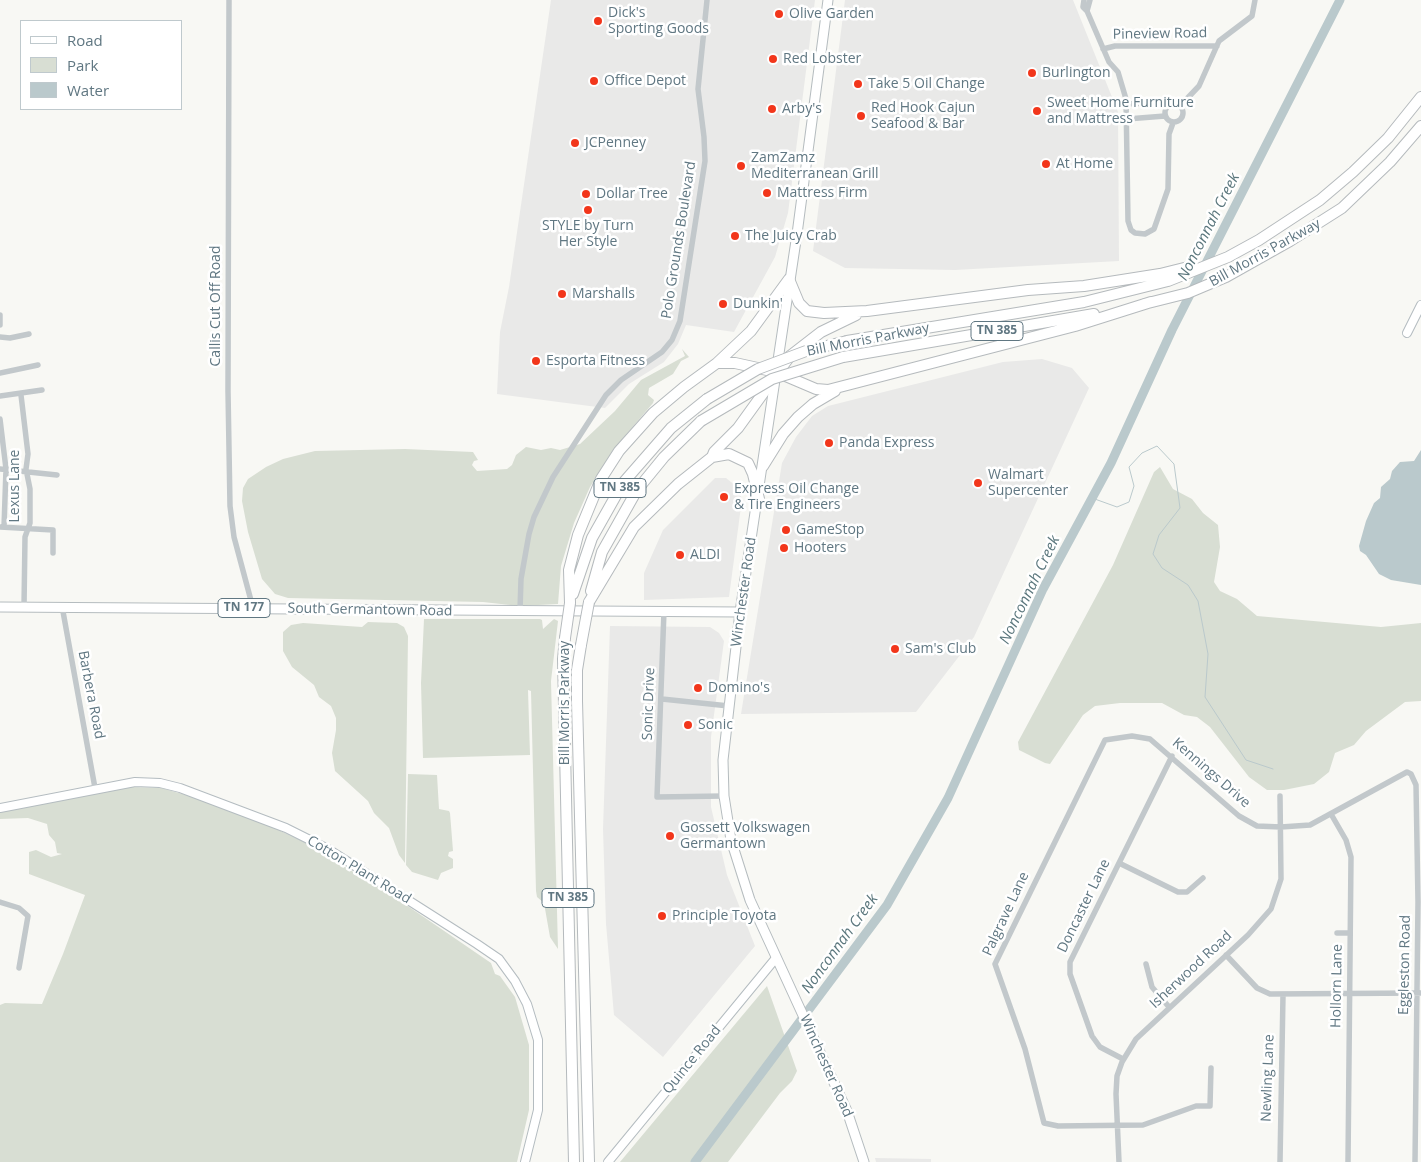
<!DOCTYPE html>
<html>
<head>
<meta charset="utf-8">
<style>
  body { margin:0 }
  #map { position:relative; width:1421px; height:1162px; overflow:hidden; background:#f8f8f4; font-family:"Open Sans",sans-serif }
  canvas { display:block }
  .legend { position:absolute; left:20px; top:20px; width:162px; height:90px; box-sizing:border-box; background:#fff; border:1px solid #bfc9cd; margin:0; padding:6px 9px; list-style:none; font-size:15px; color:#607782 }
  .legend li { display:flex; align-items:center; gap:10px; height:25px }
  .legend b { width:25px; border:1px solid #bfc9cd }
</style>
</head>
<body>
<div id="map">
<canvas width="1421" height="1162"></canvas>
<ul class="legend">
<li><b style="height:6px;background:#fff"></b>Road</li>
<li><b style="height:14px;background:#d8ded3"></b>Park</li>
<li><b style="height:14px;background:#bac9cc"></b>Water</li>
</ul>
</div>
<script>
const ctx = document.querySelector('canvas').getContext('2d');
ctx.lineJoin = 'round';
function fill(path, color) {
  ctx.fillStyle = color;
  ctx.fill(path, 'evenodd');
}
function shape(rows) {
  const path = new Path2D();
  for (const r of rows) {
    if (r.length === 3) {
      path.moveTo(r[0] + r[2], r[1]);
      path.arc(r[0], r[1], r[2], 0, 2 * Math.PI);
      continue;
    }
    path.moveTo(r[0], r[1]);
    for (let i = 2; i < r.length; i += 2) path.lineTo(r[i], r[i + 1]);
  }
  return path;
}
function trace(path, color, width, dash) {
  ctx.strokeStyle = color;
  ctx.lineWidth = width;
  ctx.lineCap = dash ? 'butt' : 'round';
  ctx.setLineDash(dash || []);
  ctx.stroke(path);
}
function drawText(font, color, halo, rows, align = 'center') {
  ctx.font = font + ' "Open Sans",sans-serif';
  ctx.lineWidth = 5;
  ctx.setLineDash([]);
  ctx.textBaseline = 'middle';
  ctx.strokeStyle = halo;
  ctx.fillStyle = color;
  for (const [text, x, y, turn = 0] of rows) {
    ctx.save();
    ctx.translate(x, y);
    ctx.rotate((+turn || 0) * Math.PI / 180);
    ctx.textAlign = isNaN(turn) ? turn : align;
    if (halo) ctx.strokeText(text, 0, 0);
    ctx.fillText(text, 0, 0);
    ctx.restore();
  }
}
fill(shape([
  [551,0,815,0,788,213,775,257,734,332,686,325,678,344,664,362,629,384,605,408,497,394,500,332,509,287],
  [845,0,1073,0,1118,112,1119,261,955,270,845,268,813,251],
  [1042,359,1072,368,1089,388,974,637,916,712,741,714,782,463,796,437,812,416,828,406,1003,362],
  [715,478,726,478,736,486,742,499,729,597,644,600,644,573,663,530],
  [610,626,710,627,719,633,724,641,711,737,711,807,727,875,755,946,663,1057,614,1015,606,924,603,829],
  [875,1158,931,1159,931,1162,876,1162]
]), '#e9e9e8');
fill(shape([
  [682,349,689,357,681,361,673,374,649,388,648,395,654,400,653,403,613,450,590,487,574,523,561,566,558,604,519,606,483,602,288,598,275,594,262,579,248,532,242,501,243,488,248,479,266,467,283,459,315,451,405,449,473,452,478,460,474,461,472,465,477,471,507,469,512,465,516,455,526,447,541,450,551,448,560,450,580,444,615,411,641,380,685,356],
  [1160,467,1173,489,1192,499,1203,513,1218,525,1220,547,1214,582,1220,591,1237,599,1257,616,1381,627,1421,623,1421,701,1405,702,1366,731,1354,745,1335,753,1329,772,1314,784,1284,790,1267,790,1249,777,1210,727,1197,717,1184,715,1162,703,1120,703,1095,706,1083,715,1050,764,1045,763,1019,750,1018,742,1113,565,1154,472],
  [424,619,540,619,542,620,543,629,554,619,558,621,551,681,558,949,550,937,544,903,537,897,536,891,531,691,528,690,530,755,423,758,421,683],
  [368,622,397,623,404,627,408,636,405,863,399,855,389,828,374,813,368,801,335,771,332,753,336,730,336,718,331,706,319,697,314,685,292,667,283,651,283,632,291,625,303,623,362,627],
  [408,774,437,775,439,809,449,811,450,813,453,851,449,852,448,856,453,859,453,868,441,873,438,880,412,872,406,865],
  [131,787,161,788,200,799,270,826,304,842,396,898,491,963,495,974,500,976,515,997,529,1045,529,1110,517,1162,0,1162,0,1005,5,1003,42,1004,63,954,85,895,29,874,29,852,36,850,51,857,62,854,57,853,55,842,49,835,47,824,28,818,0,819,0,811],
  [767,986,797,1071,792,1081,780,1093,728,1162,620,1162]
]), '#d8ded3');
fill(shape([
  [1421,450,1421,585,1391,580,1379,574,1366,555,1360,551,1359,546,1366,521,1374,503,1380,498,1381,487,1390,479,1392,471,1400,462,1414,461]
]), '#bac9cc');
trace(shape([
  [1092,498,1117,507,1129,502,1134,486,1129,467,1142,453,1157,446,1174,464,1180,508,1159,535,1153,554,1162,568,1188,585,1198,601,1208,654,1205,697,1246,760,1273,769]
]), '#bac9cc', 1);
trace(shape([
  [695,1162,887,905,948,798,1043,589,1111,463,1172,330,1340,0]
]), '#bac9cc', 9);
const secondary = shape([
  [1407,333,1421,305],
  [0,808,135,782,160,783,180,788,286,828,328,849,477,944,499,959,515,981,527,1004,538,1040,538,1110,525,1162],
  [608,1162,776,958]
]);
const primary = shape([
  [828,0,797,234,740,612,723,760,724,796,731,840,750,900,847,1111,864,1162],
  [0,607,740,612]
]);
const highway = shape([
  [789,279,799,303,807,311,824,313,867,311,1028,290,1084,286,1160,274,1188,267],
  [1144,304,1188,293,1226,277,1290,241,1342,208,1390,162,1421,126],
  [847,341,1084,302,1168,281,1228,257,1259,240,1320,200,1353,172,1388,138,1421,97],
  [843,357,1094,314],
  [717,363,751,331,789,279],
  [712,457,729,454,748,463,753,474,759,499],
  [763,466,783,434,798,417,813,404,835,391],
  [591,591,602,552,637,490,664,457,701,421],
  [573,594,592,538,623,483,671,428,707,399],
  [589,602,634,527,678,484,712,457,714,452,738,428,790,356,821,332,856,315],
  [570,603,569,570,578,535,601,479,619,451,653,413,684,387,717,363,735,363,776,372,816,389,828,390,1075,326,1151,302],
  [565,638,563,659,574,1162],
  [581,645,577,670,577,701,589,1162]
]);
trace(secondary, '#b4bcc0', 10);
trace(primary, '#b5bcbf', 11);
trace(highway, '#b5babd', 12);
trace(shape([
  [229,0,228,391,230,506,234,537,253,608],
  [1084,0,1083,7,1087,11,1090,0],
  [1087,11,1109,62,1118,72,1126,99,1128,221,1131,230,1135,233,1145,234,1154,229,1168,189,1169,134,1173,123],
  [1103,49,1115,46,1217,46],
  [1174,113,9],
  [1126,104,1155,103,1167,107],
  [1180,106,1199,86,1219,41,1252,16,1255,0],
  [1127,119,1165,116],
  [0,315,0,325],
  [0,337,10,338,29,334],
  [0,373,38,365],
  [21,395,28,454,26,469,30,489,30,523,25,537,24,607],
  [0,396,42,390],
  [0,419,6,469,4,527],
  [0,469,57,475],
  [0,527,53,530,53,553],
  [62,606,95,788],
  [520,610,521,579,529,534,534,517,553,477,606,395,621,380,662,352,672,340,680,321,705,161,704,137,698,89,707,0],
  [664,611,657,797,724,796],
  [662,699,729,706],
  [1331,814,1346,840,1351,857,1348,1162],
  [1119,863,1178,892,1187,892,1203,878],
  [0,902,19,908,28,916,19,968],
  [1337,933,1350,933],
  [1226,955,1257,988,1270,994,1421,993],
  [1146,964,1152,987,1169,1007],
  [1123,1059,1100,1047,1092,1036,1070,974,1070,962,1172,756],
  [1211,1068,1210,1106,1196,1106,1143,1125,1058,1126,1044,1123,1025,1049,995,964,1105,740,1132,736,1150,739,1239,816,1257,826,1281,827,1310,825,1407,772,1411,774,1416,785,1418,902,1415,1162],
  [1119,1162,1116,1094,1117,1076,1122,1062,1136,1039,1248,935,1271,909,1281,879,1280,796],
  [1280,1162,1283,995]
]), '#c2c8cb', 5.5);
trace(secondary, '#fff', 8);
trace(primary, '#fff', 9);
trace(highway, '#fff', 10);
const highwayBridge = shape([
  [707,399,758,369,806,351,847,341],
  [701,421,772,379,843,357],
  [565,638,570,603],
  [581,645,589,602]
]);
trace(highwayBridge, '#b5babd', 12, []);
trace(highwayBridge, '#fff', 10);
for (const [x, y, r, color] of [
  [779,14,5,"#f2361b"],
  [598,21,5,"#f2361b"],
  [773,59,5,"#f2361b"],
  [1032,73,5,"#f2361b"],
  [594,81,5,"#f2361b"],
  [858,84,5,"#f2361b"],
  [772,109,5,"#f2361b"],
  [1037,111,5,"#f2361b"],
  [861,116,5,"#f2361b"],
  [575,143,5,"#f2361b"],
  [1046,164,5,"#f2361b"],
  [741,166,5,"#f2361b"],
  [767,193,5,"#f2361b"],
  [586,194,5,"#f2361b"],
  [588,210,5,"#f2361b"],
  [735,236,5,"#f2361b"],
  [562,294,5,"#f2361b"],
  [723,304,5,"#f2361b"],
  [536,361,5,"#f2361b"],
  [829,443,5,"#f2361b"],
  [978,483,5,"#f2361b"],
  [724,497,5,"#f2361b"],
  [786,530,5,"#f2361b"],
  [784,548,5,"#f2361b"],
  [680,555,5,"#f2361b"],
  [895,649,5,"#f2361b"],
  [698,688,5,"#f2361b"],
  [688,725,5,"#f2361b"],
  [670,836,5,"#f2361b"],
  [662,916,5,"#f2361b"]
]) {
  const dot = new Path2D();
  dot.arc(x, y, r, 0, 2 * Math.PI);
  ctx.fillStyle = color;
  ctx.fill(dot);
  trace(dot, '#fff', 2);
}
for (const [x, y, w] of [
  [997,331,52],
  [620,488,52],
  [244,608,52],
  [568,898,52]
]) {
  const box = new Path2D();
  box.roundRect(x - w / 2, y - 9.5, w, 19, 4);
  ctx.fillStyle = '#fff';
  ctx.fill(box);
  trace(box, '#607782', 1);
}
drawText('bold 12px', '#607782', null, [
  ["TN 385",997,331],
  ["TN 385",620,488],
  ["TN 177",244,608],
  ["TN 385",568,898]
]);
drawText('14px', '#607782', '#fff', [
  ["Dick's",608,13],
  ["Sporting Goods",608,29],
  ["Olive Garden",789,14],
  ["Red Lobster",783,59],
  ["Burlington",1042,73],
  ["Office Depot",604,81],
  ["Take 5 Oil Change",868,84],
  ["Sweet Home Furniture",1047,103],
  ["and Mattress",1047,119],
  ["Red Hook Cajun",871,108],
  ["Seafood & Bar",871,124],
  ["Arby's",782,109],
  ["JCPenney",585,143],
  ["ZamZamz",751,158],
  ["Mediterranean Grill",751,174],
  ["At Home",1056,164],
  ["Mattress Firm",777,193],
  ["Dollar Tree",596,194],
  ["STYLE by Turn",588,226,"center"],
  ["Her Style",588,242,"center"],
  ["The Juicy Crab",745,236],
  ["Marshalls",572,294],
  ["Dunkin'",733,304],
  ["Esporta Fitness",546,361],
  ["Panda Express",839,443],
  ["Walmart",988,475],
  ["Supercenter",988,491],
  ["Express Oil Change",734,489],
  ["& Tire Engineers",734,505],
  ["GameStop",796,530],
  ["Hooters",794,548],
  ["ALDI",690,555],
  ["Sam's Club",905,649],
  ["Domino's",708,688],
  ["Sonic",698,725],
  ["Gossett Volkswagen",680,828],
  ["Germantown",680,844],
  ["Principle Toyota",672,916]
], 'left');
drawText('14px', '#607782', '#fff', [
  ["Pineview Road",1160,34,-1],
  ["Polo Grounds Boulevard",679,240,-81],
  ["Bill Morris Parkway",1265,253,-29],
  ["Callis Cut Off Road",216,306,-90],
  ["Bill Morris Parkway",868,340,-11],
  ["Lexus Lane",15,486,-90],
  ["Winchester Road",744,592,-82],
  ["South Germantown Road",370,610,1],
  ["Barbera Road",91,695,79],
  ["Bill Morris Parkway",565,703,-90],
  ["Sonic Drive",649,704,-88],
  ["Kennings Drive",1211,773,41],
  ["Cotton Plant Road",359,870,31],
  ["Doncaster Lane",1084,906,-64],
  ["Palgrave Lane",1006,914,-65],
  ["Eggleston Road",1405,965,-89],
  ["Isherwood Road",1191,970,-43],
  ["Hollorn Lane",1337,986,-89],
  ["Quince Road",692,1060,-51],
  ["Winchester Road",826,1066,66],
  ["Newling Lane",1268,1078,-88]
]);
drawText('italic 15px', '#5b777d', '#fff', [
  ["Nonconnah Creek",1209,227,-63],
  ["Nonconnah Creek",1030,590,-64],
  ["Nonconnah Creek",840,944,-54]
]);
</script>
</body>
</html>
